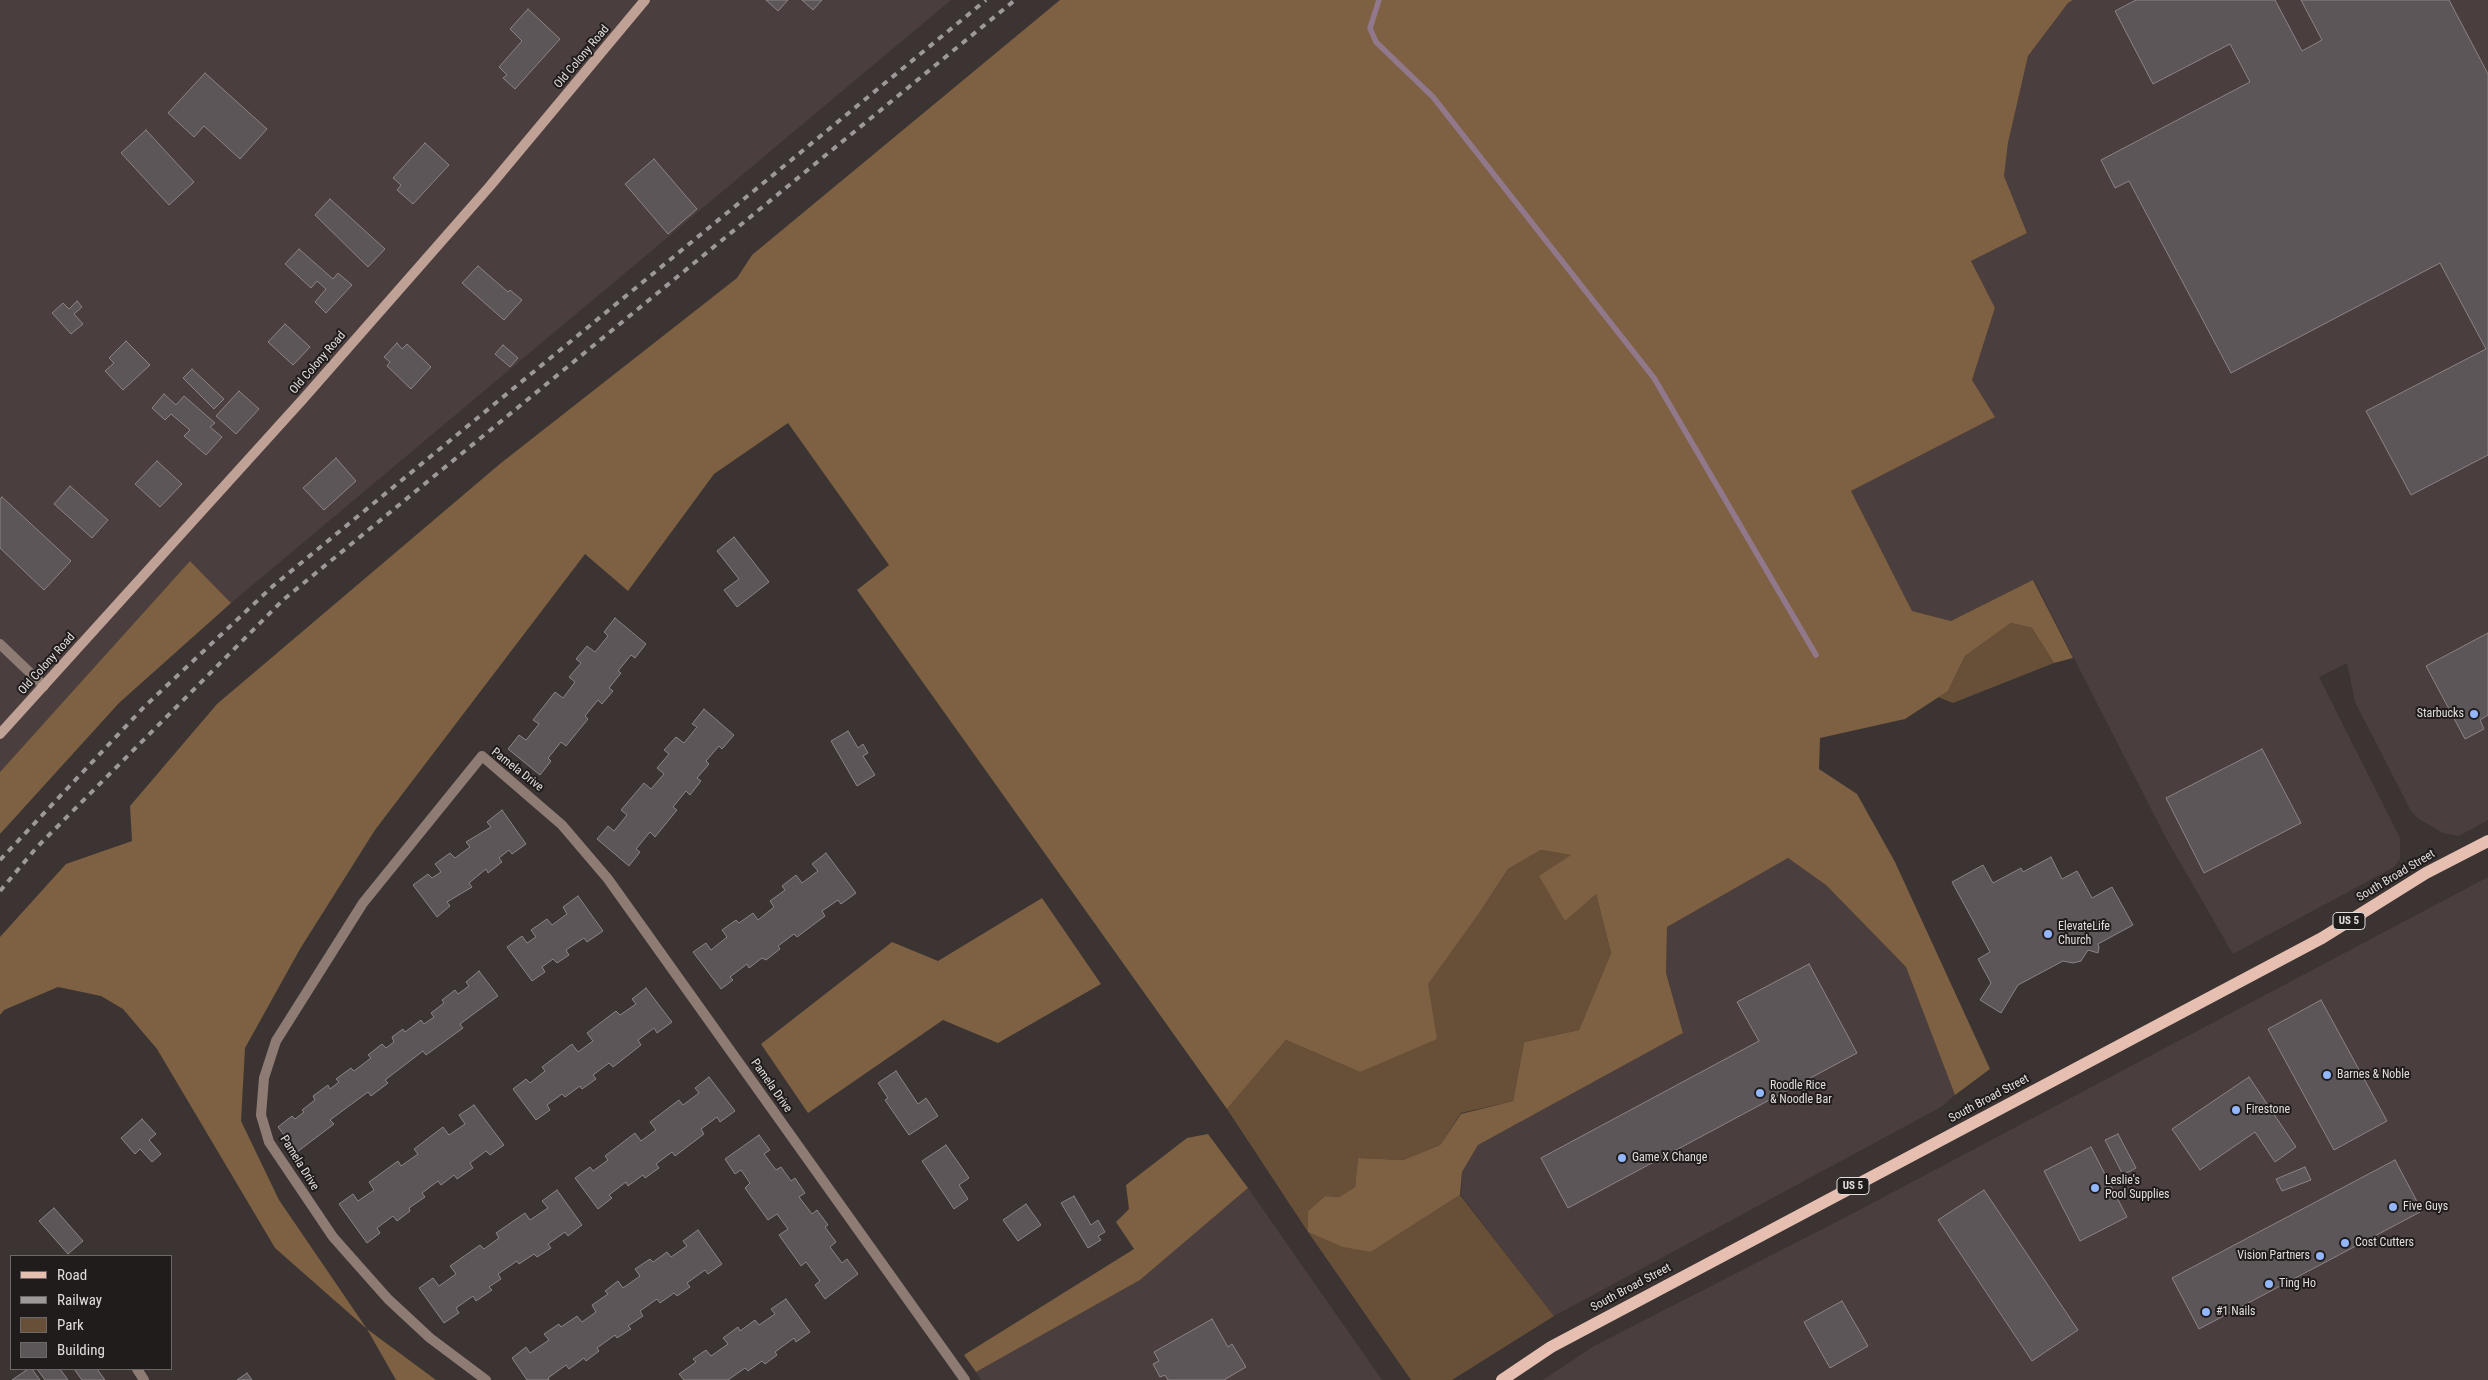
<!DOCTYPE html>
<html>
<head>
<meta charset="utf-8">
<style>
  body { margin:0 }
  #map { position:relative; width:2488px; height:1380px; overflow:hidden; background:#3b3433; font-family:"Roboto Condensed",sans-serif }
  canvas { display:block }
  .legend { position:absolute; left:10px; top:1255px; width:162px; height:115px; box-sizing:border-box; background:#201c1c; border:1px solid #6e6969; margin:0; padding:6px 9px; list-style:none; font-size:15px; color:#e2dddd }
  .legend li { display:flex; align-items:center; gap:10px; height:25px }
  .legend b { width:25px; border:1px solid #6e6969 }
</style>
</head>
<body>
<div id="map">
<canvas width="2488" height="1380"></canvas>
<ul class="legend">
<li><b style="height:6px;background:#e6bfb0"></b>Road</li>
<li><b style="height:6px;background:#9e9998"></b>Railway</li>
<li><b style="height:14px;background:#684f37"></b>Park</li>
<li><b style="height:14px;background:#5d5658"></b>Building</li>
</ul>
</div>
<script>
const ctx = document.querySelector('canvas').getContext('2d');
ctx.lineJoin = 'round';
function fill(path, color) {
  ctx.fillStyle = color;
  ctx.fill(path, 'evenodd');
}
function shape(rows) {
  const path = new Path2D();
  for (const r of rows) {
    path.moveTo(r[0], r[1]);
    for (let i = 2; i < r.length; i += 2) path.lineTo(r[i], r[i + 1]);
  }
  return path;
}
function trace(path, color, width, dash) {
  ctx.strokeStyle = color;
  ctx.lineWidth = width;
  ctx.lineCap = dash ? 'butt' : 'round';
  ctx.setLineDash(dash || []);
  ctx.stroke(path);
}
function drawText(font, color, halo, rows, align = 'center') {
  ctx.font = font + ' "Roboto Condensed",sans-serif';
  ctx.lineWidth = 4;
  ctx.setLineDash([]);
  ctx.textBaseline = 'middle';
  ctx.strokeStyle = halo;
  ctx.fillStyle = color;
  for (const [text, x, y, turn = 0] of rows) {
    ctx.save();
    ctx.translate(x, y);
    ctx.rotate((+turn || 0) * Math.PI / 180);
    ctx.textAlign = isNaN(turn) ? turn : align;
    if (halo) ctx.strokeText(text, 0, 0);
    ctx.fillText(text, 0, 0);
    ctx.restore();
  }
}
fill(shape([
  [0,0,951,0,231,603,190,561,0,772],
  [2073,0,2488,0,2488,820,2459,836,2443,833,2419,819,2411,811,2355,702,2347,663,2319,677,2400,838,2400,859,2394,867,2233,954,2167,840,2034,580,1951,621,1912,611,1851,491,1994,417,1972,380,1995,309,1971,261,2027,233,2004,176,2008,143,2028,56,2068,3],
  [1788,858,1826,885,1906,967,1955,1095,1941,1107,1554,1316,1461,1195,1462,1172,1478,1145,1683,1033,1666,973,1667,927],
  [2488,877,2488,1380,1543,1380,1594,1346,1846,1217],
  [1248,1188,1382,1380,981,1380,976,1372,1140,1280]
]), '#4b3e3e');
fill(shape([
  [2011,623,2032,628,2054,663,1953,703,1938,697,1948,691,1965,656],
  [1541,850,1572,855,1539,877,1596,894,1611,953,1579,1030,1524,1042,1513,1101,1461,1113,1440,1145,1403,1160,1358,1158,1355,1187,1339,1197,1325,1196,1308,1211,1308,1232,1371,1252,1460,1195,1554,1316,1452,1380,1411,1380,1308,1232,1227,1109,1286,1040,1360,1072,1480,912,1508,869]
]), '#684f37');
fill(shape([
  [1060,0,2073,0,2068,3,2028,56,2008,143,2004,176,2027,233,1971,261,1995,308,1972,380,1995,417,1851,491,1912,611,1951,621,2033,580,2073,658,2054,663,2032,628,2011,623,1965,656,1948,691,1905,719,1820,738,1819,769,1857,794,1895,862,1990,1069,1955,1095,1906,967,1826,885,1788,858,1667,927,1666,973,1683,1033,1478,1145,1462,1172,1460,1195,1371,1252,1343,1247,1308,1232,1308,1211,1325,1196,1339,1197,1355,1187,1358,1158,1403,1160,1440,1145,1461,1114,1513,1101,1524,1042,1579,1030,1611,953,1596,894,1565,921,1539,876,1571,855,1541,850,1508,869,1480,912,1428,984,1437,1039,1360,1072,1286,1040,1227,1109,857,590,889,565,788,423,714,474,628,591,585,554,375,830,300,949,245,1048,241,1121,279,1200,367,1329,436,1380,396,1380,367,1329,275,1248,157,1049,123,1009,101,996,58,987,4,1010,0,1015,0,937,66,864,132,841,130,806,217,704,501,463,737,278,752,255],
  [190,561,231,603,119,703,0,834,0,772],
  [1042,898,1101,984,998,1043,943,1020,808,1113,761,1044,892,942,938,961],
  [1208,1134,1248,1188,1140,1280,976,1372,964,1355,1134,1249,1116,1222,1129,1209,1126,1185,1187,1138]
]), '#7e6042');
trace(shape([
  [1379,0,1370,28,1376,42,1433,97,1654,378,1816,655]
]), '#91798b', 5.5);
const building = shape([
  [766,0,788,0,778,11,766,0],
  [802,0,822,0,813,10,802,0],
  [2136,0,2275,0,2302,51,2322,40,2301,0,2449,0,2488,74,2488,455,2411,495,2366,411,2486,349,2440,263,2231,373,2129,181,2115,188,2101,160,2250,82,2230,44,2153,84,2115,11,2136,0],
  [528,9,560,39,515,89,503,78,507,75,499,67,522,41,510,29,528,9],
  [205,73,267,129,240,159,204,126,194,137,168,113,205,73],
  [146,130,194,182,169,205,121,153,146,130],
  [425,143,449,165,413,204,397,190,401,185,393,178,425,143],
  [654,159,697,209,668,234,625,184,654,159],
  [330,199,385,249,368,267,315,215,330,199],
  [299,249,333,279,338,273,352,285,326,313,315,302,326,289,317,281,311,288,285,264,299,249],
  [478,266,508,292,510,290,522,300,504,320,462,283,478,266],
  [77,301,82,307,74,314,83,324,71,334,52,313,63,303,69,309,77,301],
  [285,324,310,347,293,365,268,342,285,324],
  [126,341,150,365,123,390,105,371,114,363,109,358,126,341],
  [397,343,402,349,407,344,431,367,411,389,387,366,390,362,384,357,397,343],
  [503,345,518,358,510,367,495,354,503,345],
  [192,369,224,399,214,409,183,378,192,369],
  [239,391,259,409,236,434,216,416,239,391],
  [164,394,176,405,184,396,215,423,210,427,222,437,206,455,184,436,190,430,171,414,165,420,152,408,164,394],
  [336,458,356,481,324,510,303,488,336,458],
  [157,461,182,484,160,507,135,484,157,461],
  [70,486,108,520,92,538,54,504,70,486],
  [2,497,71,561,44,590,0,548,0,499,2,497],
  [734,537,769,582,737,607,724,590,739,579,717,551,734,537],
  [615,618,646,644,635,658,631,655,618,671,621,673,609,688,613,691,602,704,598,700,585,716,588,719,566,746,561,742,548,758,551,761,540,775,508,749,519,735,526,740,539,724,533,720,555,692,563,698,575,682,569,677,581,663,576,659,587,646,595,652,608,636,604,632,615,618],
  [2488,633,2488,715,2480,720,2484,729,2465,739,2426,666,2488,633],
  [704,709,734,735,722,749,719,746,706,761,709,764,697,778,701,781,690,795,686,791,673,807,677,810,655,837,650,832,636,849,640,852,629,866,597,839,608,826,614,831,627,815,621,810,644,783,651,789,664,774,657,768,669,754,664,750,676,737,684,743,697,727,692,724,704,709],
  [848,731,858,748,863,744,868,753,863,756,875,775,857,786,831,741,848,731],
  [2262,749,2301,823,2204,873,2166,798,2262,749],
  [502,810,526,844,512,854,509,850,499,858,502,862,488,873,486,869,469,883,472,887,447,902,450,906,437,917,413,885,428,874,432,878,441,872,435,864,450,853,455,858,470,847,466,842,491,827,487,822,502,810],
  [826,853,856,893,841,904,838,900,822,911,825,916,797,937,794,934,778,946,780,949,766,960,762,958,749,968,747,964,730,977,733,980,721,989,693,952,706,943,711,950,727,937,722,930,736,920,739,923,753,913,758,920,774,907,770,901,785,890,782,886,796,875,802,883,818,871,812,864,826,853],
  [2051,857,2062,879,2077,871,2092,898,2112,887,2133,925,2098,944,2099,947,2098,953,2088,950,2081,961,2073,963,2063,961,2018,985,2001,1013,1980,1000,1991,983,1978,959,1990,952,1952,882,1983,865,1993,883,2021,868,2023,872,2051,857],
  [578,896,603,931,587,942,584,938,566,950,569,955,557,963,553,959,542,967,545,972,532,981,507,947,522,936,527,943,536,937,531,930,547,919,552,925,567,914,563,907,578,896],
  [1809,964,1857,1053,1568,1208,1541,1158,1759,1041,1737,1002,1809,964],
  [479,971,498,996,460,1024,463,1028,426,1055,423,1051,385,1080,388,1083,371,1096,368,1092,330,1120,334,1124,297,1152,278,1127,292,1116,295,1119,304,1112,302,1110,315,1100,313,1096,328,1085,330,1089,339,1082,336,1079,351,1068,354,1071,371,1058,368,1055,382,1044,386,1048,394,1042,392,1037,403,1029,405,1032,421,1020,424,1024,434,1017,431,1013,444,1003,442,1000,455,990,458,994,469,986,466,982,479,971],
  [646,988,672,1022,657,1033,654,1028,638,1040,641,1045,613,1067,609,1063,593,1075,596,1079,582,1089,580,1086,565,1097,562,1094,547,1105,550,1110,536,1120,513,1089,526,1079,530,1083,545,1071,542,1067,572,1044,578,1052,593,1041,587,1033,616,1011,620,1015,636,1004,632,999,646,988],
  [2321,1000,2387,1121,2334,1150,2268,1029,2321,1000],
  [896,1071,918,1104,926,1098,938,1116,909,1135,885,1100,888,1098,878,1083,896,1071],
  [709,1077,735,1111,720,1122,717,1117,701,1129,704,1134,675,1156,672,1152,656,1164,659,1168,645,1178,643,1175,628,1186,626,1182,609,1195,612,1198,598,1209,575,1178,590,1167,593,1171,608,1160,605,1156,635,1133,641,1141,656,1130,650,1122,679,1100,683,1105,699,1093,695,1088,709,1077],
  [2249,1077,2296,1147,2275,1162,2255,1132,2200,1170,2172,1129,2249,1077],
  [474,1105,504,1145,490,1155,486,1151,470,1163,473,1168,457,1179,454,1175,441,1185,438,1181,422,1193,425,1197,409,1208,410,1211,397,1221,393,1216,377,1228,380,1233,367,1243,339,1204,353,1194,358,1201,374,1190,369,1182,398,1161,401,1166,418,1154,414,1149,443,1127,449,1135,465,1124,459,1115,474,1105],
  [142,1119,156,1134,149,1140,161,1154,152,1162,140,1149,135,1154,121,1138,142,1119],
  [2118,1134,2136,1168,2123,1175,2105,1140,2118,1134],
  [759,1135,770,1150,764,1154,776,1170,781,1167,791,1181,795,1178,805,1193,799,1197,812,1214,817,1210,828,1225,825,1227,836,1242,830,1247,842,1263,847,1259,858,1274,825,1299,815,1285,820,1281,806,1262,801,1266,779,1235,788,1229,777,1214,768,1220,745,1188,750,1183,741,1170,735,1174,725,1159,759,1135],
  [946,1145,969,1178,959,1185,968,1199,954,1209,922,1161,946,1145],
  [2091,1147,2127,1217,2080,1241,2044,1171,2091,1147],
  [2395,1160,2422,1211,2199,1329,2172,1278,2395,1160],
  [2305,1167,2311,1180,2282,1191,2276,1179,2305,1167],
  [557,1190,582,1225,568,1236,565,1232,548,1244,551,1248,537,1257,534,1254,519,1264,517,1261,498,1274,501,1279,489,1287,492,1290,476,1301,473,1296,456,1308,459,1313,444,1323,419,1288,433,1278,439,1286,456,1274,450,1266,480,1245,484,1249,499,1238,496,1233,525,1213,530,1220,548,1208,542,1201,557,1190],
  [1984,1190,2078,1330,2032,1361,1938,1220,1984,1190],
  [1074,1196,1091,1225,1098,1220,1105,1232,1098,1236,1101,1240,1088,1248,1061,1203,1074,1196],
  [1026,1204,1041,1225,1018,1241,1003,1220,1026,1204],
  [54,1208,83,1241,68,1254,39,1221,54,1208],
  [698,1230,722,1264,708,1274,705,1270,687,1283,690,1287,677,1296,674,1293,660,1303,657,1299,640,1311,643,1316,628,1326,631,1329,617,1338,615,1335,597,1348,599,1351,586,1361,584,1358,569,1369,566,1365,548,1378,549,1380,527,1380,512,1358,526,1347,530,1353,549,1340,544,1334,559,1324,561,1327,577,1316,582,1322,596,1312,592,1305,608,1294,605,1291,618,1281,623,1288,640,1276,635,1269,650,1259,653,1262,667,1252,671,1257,687,1246,683,1241,698,1230],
  [786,1299,810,1332,796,1342,794,1338,775,1352,777,1355,765,1364,762,1361,748,1371,745,1368,728,1380,684,1380,679,1374,696,1362,693,1359,706,1350,711,1356,728,1344,723,1338,738,1327,740,1331,755,1320,759,1325,775,1314,771,1309,786,1299],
  [1842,1301,1868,1346,1830,1368,1804,1322,1842,1301],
  [1212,1319,1228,1347,1232,1344,1246,1367,1224,1380,1168,1380,1165,1375,1160,1377,1153,1364,1159,1361,1154,1352,1212,1319],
  [28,1369,32,1369,40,1380,12,1380,28,1369],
  [37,1369,60,1369,68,1380,45,1380,37,1369],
  [74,1369,97,1369,105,1380,82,1380,74,1369],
  [247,1373,252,1380,237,1380,247,1373]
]);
fill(building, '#5d5658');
trace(building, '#8b8386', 1);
trace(shape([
  [0,644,44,686],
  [137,1369,144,1380],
  [486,1380,430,1338,388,1299,333,1237,269,1142,261,1115,264,1078,276,1041,363,903,482,756,562,825,608,879,965,1380]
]), '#8e7b73', 10);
trace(shape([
  [0,734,304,398,490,186,645,0]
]), '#c0a195', 10);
trace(shape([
  [1502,1380,1551,1347,2322,938,2426,873,2488,841]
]), '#e6bfb0', 12);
trace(shape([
  [0,860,144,707,273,586,986,0],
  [0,891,37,847,283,600,1015,0]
]), '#9e9998', 4, [6, 6]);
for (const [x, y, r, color] of [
  [2474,714,5,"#92b7fd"],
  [2048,934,5,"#92b7fd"],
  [2327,1075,5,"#92b7fd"],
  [1760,1093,5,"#92b7fd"],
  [2236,1110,5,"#92b7fd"],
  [1622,1158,5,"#92b7fd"],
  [2095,1188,5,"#92b7fd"],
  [2393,1207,5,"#92b7fd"],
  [2345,1243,5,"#92b7fd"],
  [2320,1256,5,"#92b7fd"],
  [2269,1284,5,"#92b7fd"],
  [2206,1312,5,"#92b7fd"]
]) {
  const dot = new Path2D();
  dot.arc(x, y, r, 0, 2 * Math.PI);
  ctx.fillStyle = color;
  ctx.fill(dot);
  trace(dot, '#201c1c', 2);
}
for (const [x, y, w] of [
  [2349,921,32],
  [1853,1186,32]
]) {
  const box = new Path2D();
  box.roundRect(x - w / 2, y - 8.5, w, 17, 4);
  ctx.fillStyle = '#201c1c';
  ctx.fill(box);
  trace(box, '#e2dddd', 1);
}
drawText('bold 11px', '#e2dddd', null, [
  ["US 5",2349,921],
  ["US 5",1853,1186]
]);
drawText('12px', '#e2dddd', '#201c1c', [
  ["Old Colony Road",582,57,-50],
  ["Old Colony Road",318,363,-49],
  ["Old Colony Road",47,664,-48],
  ["Pamela Drive",517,770,38],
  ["South Broad Street",2396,876,-31],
  ["Pamela Drive",771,1086,55],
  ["South Broad Street",1989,1099,-28],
  ["Pamela Drive",299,1163,58],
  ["South Broad Street",1631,1288,-28]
]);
drawText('12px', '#e2dddd', '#201c1c', [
  ["Starbucks",2464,714,"right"],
  ["ElevateLife",2058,927],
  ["Church",2058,941],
  ["Barnes & Noble",2337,1075],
  ["Roodle Rice",1770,1086],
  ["& Noodle Bar",1770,1100],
  ["Firestone",2246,1110],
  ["Game X Change",1632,1158],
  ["Leslie's",2105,1181],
  ["Pool Supplies",2105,1195],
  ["Five Guys",2403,1207],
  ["Cost Cutters",2355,1243],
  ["Vision Partners",2310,1256,"right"],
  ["Ting Ho",2279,1284],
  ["#1 Nails",2216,1312]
], 'left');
</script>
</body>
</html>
